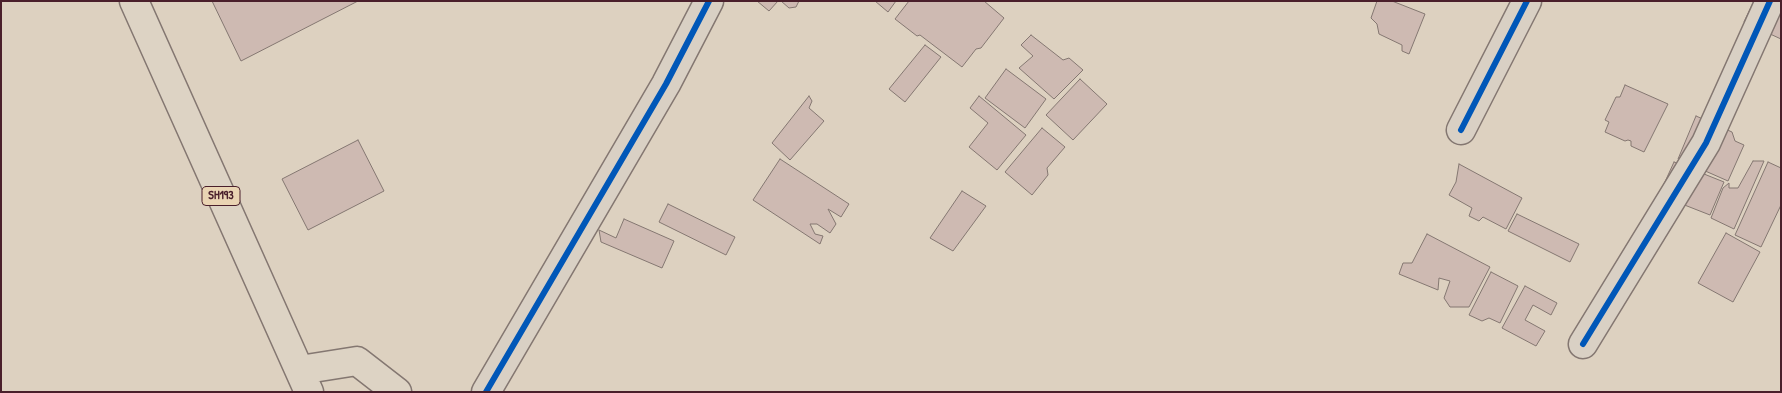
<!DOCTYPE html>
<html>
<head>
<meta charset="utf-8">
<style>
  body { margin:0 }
  #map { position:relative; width:1782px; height:393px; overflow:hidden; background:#ddd1c0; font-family:"Patrick Hand",sans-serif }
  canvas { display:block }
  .frame { position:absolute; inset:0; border:2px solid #4a1f2b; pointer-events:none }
</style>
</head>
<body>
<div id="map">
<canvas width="1782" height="393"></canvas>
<div class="frame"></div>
</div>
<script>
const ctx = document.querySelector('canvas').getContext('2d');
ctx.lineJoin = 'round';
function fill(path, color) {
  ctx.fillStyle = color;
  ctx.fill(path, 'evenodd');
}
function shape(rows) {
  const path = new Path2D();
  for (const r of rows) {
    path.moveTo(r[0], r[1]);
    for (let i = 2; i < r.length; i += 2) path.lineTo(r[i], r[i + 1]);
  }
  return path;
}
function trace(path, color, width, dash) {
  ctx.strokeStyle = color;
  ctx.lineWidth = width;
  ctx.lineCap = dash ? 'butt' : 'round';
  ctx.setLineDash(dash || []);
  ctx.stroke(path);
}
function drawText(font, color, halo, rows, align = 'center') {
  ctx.font = font + ' "Patrick Hand",sans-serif';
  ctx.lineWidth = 4;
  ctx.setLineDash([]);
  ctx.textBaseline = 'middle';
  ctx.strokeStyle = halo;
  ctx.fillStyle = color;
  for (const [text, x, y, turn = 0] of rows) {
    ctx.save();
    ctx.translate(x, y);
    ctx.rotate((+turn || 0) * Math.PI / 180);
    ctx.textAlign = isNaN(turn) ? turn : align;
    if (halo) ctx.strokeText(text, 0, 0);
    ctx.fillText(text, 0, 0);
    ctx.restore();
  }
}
const building = shape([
  [212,1,358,1,241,61,212,1],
  [757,1,778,1,769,11,757,1],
  [781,1,799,1,796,7,789,8,781,1],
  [875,1,896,1,888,12,875,1],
  [909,1,984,1,1004,18,981,48,976,49,962,67,920,35,917,36,895,19,909,1],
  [1377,1,1392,1,1425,14,1409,54,1402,51,1402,45,1379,34,1377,24,1371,18,1377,1],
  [1754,1,1781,1,1781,39,1744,22,1754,1],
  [1031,35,1063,60,1069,58,1083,70,1054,99,1019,68,1033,56,1021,45,1031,35],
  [925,45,941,57,905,102,889,89,925,45],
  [1006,69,1046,99,1025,128,985,98,1006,69],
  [1080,79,1107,104,1073,140,1046,115,1080,79],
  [1625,85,1668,104,1644,152,1631,146,1631,141,1628,140,1625,141,1605,132,1609,122,1605,120,1616,97,1620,97,1625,85],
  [809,96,812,101,809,108,824,121,790,160,772,143,809,96],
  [979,96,1026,135,997,170,969,147,988,123,970,108,979,96],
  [1696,116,1732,132,1735,141,1744,145,1728,181,1678,159,1696,116],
  [1042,128,1065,147,1047,168,1048,175,1032,195,1005,172,1042,128],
  [358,140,384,191,308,230,282,179,358,140],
  [780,159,849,204,841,217,828,209,836,224,830,233,817,224,810,224,815,234,823,236,820,244,753,200,780,159],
  [1753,161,1764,161,1734,229,1711,218,1723,188,1729,183,1729,188,1738,188,1753,161],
  [1674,162,1724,182,1710,215,1659,195,1674,162],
  [1768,162,1781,168,1781,205,1761,247,1735,235,1768,162],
  [1459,164,1522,198,1506,229,1483,217,1479,221,1469,216,1472,208,1449,195,1456,182,1459,164],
  [962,191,986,206,953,251,930,238,962,191],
  [668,204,735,237,726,255,659,222,668,204],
  [1517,214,1579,244,1570,262,1508,231,1517,214],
  [624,219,674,241,662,268,601,242,599,230,616,238,624,219],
  [1726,233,1760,252,1733,302,1698,283,1726,233],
  [1427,234,1490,267,1469,307,1450,307,1444,298,1450,281,1439,278,1438,290,1399,274,1403,263,1412,263,1427,234],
  [1491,272,1518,286,1500,323,1489,318,1482,321,1469,315,1491,272],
  [1525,286,1557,303,1551,315,1533,305,1525,320,1545,331,1536,346,1502,328,1525,286]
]);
fill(building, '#cebab2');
trace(building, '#847771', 1);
const minor = shape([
  [1461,130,1527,1],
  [1583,344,1706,143,1770,1],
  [486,392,666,84,709,1]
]);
const major = shape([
  [134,1,309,392],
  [300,370,357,361,397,392]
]);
trace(minor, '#847771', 31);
trace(major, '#847771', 31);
trace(minor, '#d9d0c4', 28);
trace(major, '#ddd3c4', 28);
trace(shape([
  [1461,130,1527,1],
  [1583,344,1706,143,1770,1],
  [486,392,666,84,709,1]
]), '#0057b8', 6);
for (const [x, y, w] of [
  [221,196,38]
]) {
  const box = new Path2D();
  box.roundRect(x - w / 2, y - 9.5, w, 19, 4);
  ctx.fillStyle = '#ead4b3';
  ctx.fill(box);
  trace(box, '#4a1f2b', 1);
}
drawText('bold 12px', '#4a1f2b', null, [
  ["SH193",221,196]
]);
</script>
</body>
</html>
